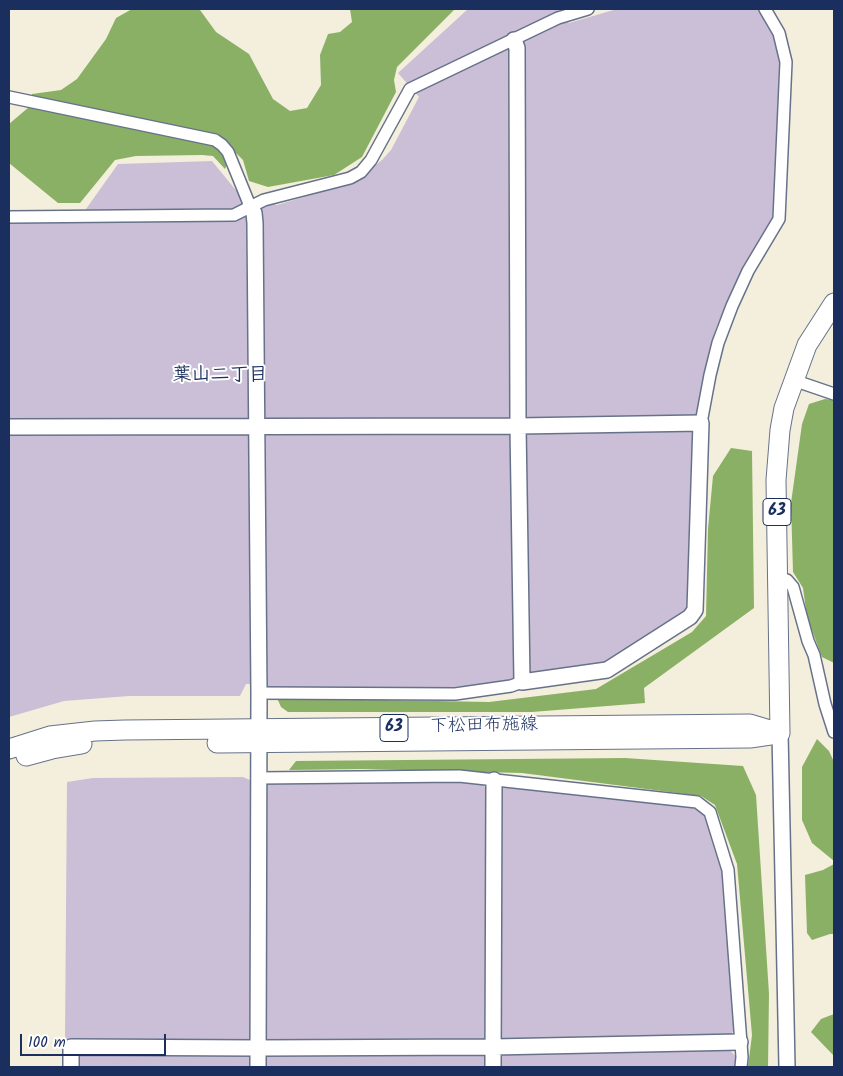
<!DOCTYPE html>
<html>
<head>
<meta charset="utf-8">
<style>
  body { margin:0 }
  #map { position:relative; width:843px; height:1076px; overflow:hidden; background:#f3efdc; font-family:Kalam,sans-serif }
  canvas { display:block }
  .frame { position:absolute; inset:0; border:10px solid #1b2f5e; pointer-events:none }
  .scale { position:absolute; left:20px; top:1034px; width:146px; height:22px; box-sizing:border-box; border:2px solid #1b2f5e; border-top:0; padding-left:6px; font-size:15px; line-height:18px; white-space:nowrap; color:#1b2f5e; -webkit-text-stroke:4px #fff; paint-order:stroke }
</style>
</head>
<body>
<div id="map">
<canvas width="843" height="1076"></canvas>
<div class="frame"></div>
<div class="scale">100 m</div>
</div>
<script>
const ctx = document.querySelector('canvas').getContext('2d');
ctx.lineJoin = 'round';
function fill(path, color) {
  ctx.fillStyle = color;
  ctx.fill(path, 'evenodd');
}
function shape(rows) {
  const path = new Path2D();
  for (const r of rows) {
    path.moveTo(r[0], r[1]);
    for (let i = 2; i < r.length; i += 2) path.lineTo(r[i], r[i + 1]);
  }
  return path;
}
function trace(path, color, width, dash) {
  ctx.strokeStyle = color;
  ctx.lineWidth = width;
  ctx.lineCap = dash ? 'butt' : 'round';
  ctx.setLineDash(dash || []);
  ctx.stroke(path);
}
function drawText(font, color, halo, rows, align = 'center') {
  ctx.font = font + ' Kalam,"Klee One",sans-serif';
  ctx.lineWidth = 4;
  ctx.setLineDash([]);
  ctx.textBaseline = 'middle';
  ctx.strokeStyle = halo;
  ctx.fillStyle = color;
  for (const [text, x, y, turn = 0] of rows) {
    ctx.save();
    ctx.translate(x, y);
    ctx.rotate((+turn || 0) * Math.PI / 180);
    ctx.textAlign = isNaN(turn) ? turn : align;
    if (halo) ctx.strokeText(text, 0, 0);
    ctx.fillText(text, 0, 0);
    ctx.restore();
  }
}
fill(shape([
  [468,9,557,9,569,23,617,9,759,9,775,34,779,61,778,140,774,223,736,282,716,328,700,395,696,439,691,607,601,669,512,683,409,690,271,690,267,685,246,684,240,696,129,696,64,701,9,717,9,221,80,221,86,209,118,164,212,161,239,194,277,205,354,182,382,160,391,150,419,97,398,73],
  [243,777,250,780,271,780,479,781,485,787,501,790,508,784,696,805,709,814,726,873,736,1026,729,1038,729,1049,738,1059,738,1067,75,1067,75,1058,65,1039,67,782,93,778]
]), '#cabfd6');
fill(shape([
  [132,9,197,9,200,10,216,32,249,54,273,99,290,111,307,108,321,85,320,55,328,34,340,32,352,22,350,9,455,9,397,67,394,80,396,92,362,157,334,175,268,187,249,181,243,160,233,150,225,169,213,156,202,155,136,156,115,160,80,203,58,203,9,163,9,124,29,107,32,94,61,90,77,79,106,39,116,18],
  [825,399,834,400,834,663,822,657,807,617,803,588,793,572,791,503,802,424,809,404],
  [731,448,752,451,754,608,644,688,645,703,532,712,288,712,281,707,277,698,489,702,596,689,692,632,706,616,708,529,713,476],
  [817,739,829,751,834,762,834,861,812,843,802,820,802,767],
  [625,758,743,766,756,795,769,994,768,1067,748,1067,752,1035,737,864,715,805,701,796,522,773,364,769,289,770,296,761],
  [834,864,834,934,830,934,812,940,807,933,805,875,823,870],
  [834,1014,834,1056,811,1032,821,1019]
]), '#8ab065');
const minor = shape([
  [9,97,215,140,222,145,228,152,250,206],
  [9,217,234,215,264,200,350,178,361,172,371,160,410,89,558,18,588,9],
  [793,380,834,394],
  [701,423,710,375,718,343,732,306,748,271,779,219,786,62,779,33,765,9],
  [779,578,787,580,793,587,808,641,814,655,825,704,834,732],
  [259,693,455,694,511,686,522,682],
  [258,778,459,776,697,802,710,812,728,870,742,1057,741,1067]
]);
const tertiary = shape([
  [250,206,254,213,255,223,259,693,258,1067],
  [9,427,518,426,701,423,695,610,690,617,607,670,522,682,518,426,517,48,514,40],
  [780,733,787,1067],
  [71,1067,71,1047,257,1048,493,1047,740,1042],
  [493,1067,494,780]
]);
const primary = shape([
  [780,733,776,480,780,430,784,408,807,345,834,303],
  [217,743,750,738,777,734],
  [9,749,50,736,95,731,125,730,750,724,780,733],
  [26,756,52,749,82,744]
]);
trace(minor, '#67728a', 14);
trace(tertiary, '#67728a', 18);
trace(primary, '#67728a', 21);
trace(minor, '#fff', 11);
trace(tertiary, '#fff', 15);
trace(primary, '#fff', 19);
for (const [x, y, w] of [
  [777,512,28],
  [394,728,28]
]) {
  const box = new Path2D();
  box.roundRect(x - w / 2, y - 13.5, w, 27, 4);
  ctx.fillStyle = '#fff';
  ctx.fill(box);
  trace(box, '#1b2f5e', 1);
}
drawText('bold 16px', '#1b2f5e', null, [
  ["63",777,512],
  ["63",394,728]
]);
drawText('18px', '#1b2f5e', '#fff', [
  ["下松田布施線",484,727,-1]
]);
drawText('bold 19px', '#1b2f5e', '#fff', [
  ["葉山二丁目",220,377]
]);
</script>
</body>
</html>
